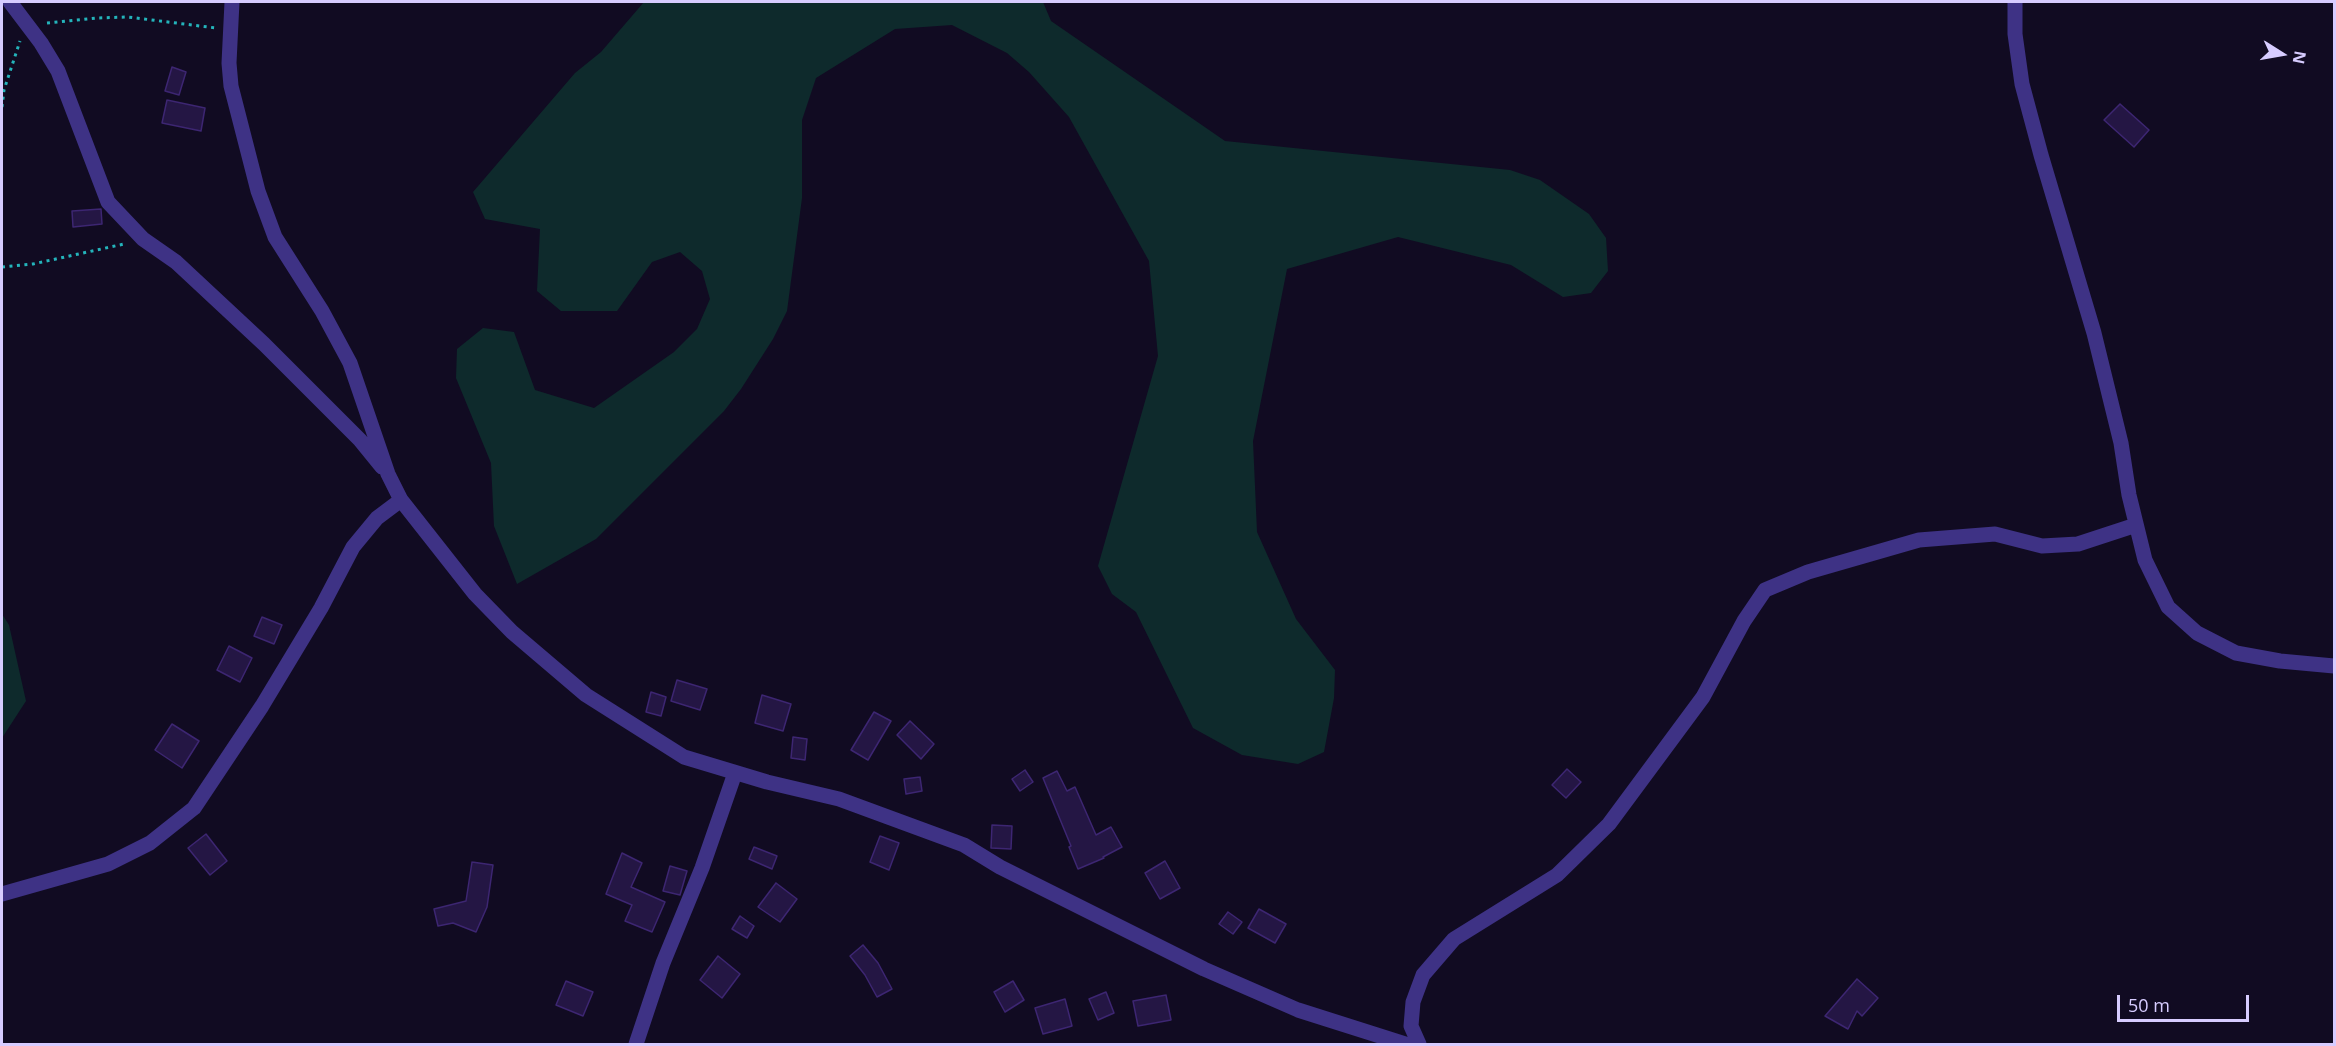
<!DOCTYPE html>
<html>
<head>
<meta charset="utf-8">
<style>
  body { margin:0 }
  #map { position:relative; width:2336px; height:1046px; overflow:hidden; background:#110b22; font-family:"Open Sans",sans-serif }
  canvas { display:block }
  .frame { position:absolute; inset:0; border:3px solid #d7ccff; pointer-events:none }
  .north { position:absolute; left:2252px; top:24px; width:60px; height:60px; -webkit-text-stroke:4px #110b22; paint-order:stroke; rotate:101deg; font-size:16px; font-weight:700; line-height:24px; text-align:center; color:#d7ccff }
  .north::after { content:''; display:block; margin:auto; width:21px; height:27px; background:#d7ccff; clip-path:polygon(50% 0,100% 100%,50% 72%,0 100%) }
  .scale { position:absolute; left:2117px; top:995px; width:132px; height:27px; box-sizing:border-box; border:3px solid #d7ccff; border-top:0; padding-left:8px; font-size:18px; line-height:21px; white-space:nowrap; color:#d7ccff; -webkit-text-stroke:4px #110b22; paint-order:stroke }
</style>
</head>
<body>
<div id="map">
<canvas width="2336" height="1046"></canvas>
<div class="frame"></div>
<div class="north">N</div>
<div class="scale">50 m</div>
</div>
<script>
const ctx = document.querySelector('canvas').getContext('2d');
ctx.lineJoin = 'round';
function fill(path, color) {
  ctx.fillStyle = color;
  ctx.fill(path, 'evenodd');
}
function shape(rows) {
  const path = new Path2D();
  for (const r of rows) {
    path.moveTo(r[0], r[1]);
    for (let i = 2; i < r.length; i += 2) path.lineTo(r[i], r[i + 1]);
  }
  return path;
}
function trace(path, color, width, dash) {
  ctx.strokeStyle = color;
  ctx.lineWidth = width;
  ctx.lineCap = dash ? 'butt' : 'round';
  ctx.setLineDash(dash || []);
  ctx.stroke(path);
}
fill(shape([
  [644,2,1043,2,1051,21,1225,141,1510,170,1540,180,1589,214,1606,238,1608,271,1591,293,1563,297,1511,265,1398,237,1287,269,1253,441,1257,532,1296,619,1335,670,1334,698,1324,752,1298,764,1242,755,1193,728,1136,612,1112,594,1098,566,1158,356,1149,261,1069,117,1029,72,1007,53,952,25,895,29,816,78,802,120,802,198,787,311,773,339,741,389,724,411,596,539,517,584,494,526,491,463,456,378,457,349,483,328,514,332,535,390,594,408,674,352,697,329,710,299,702,271,680,252,652,262,617,311,561,311,537,291,540,229,485,219,473,192,575,73,601,52],
  [2,614,9,625,26,701,2,738]
]), '#0e2a2c');
const building = shape([
  [172,67,186,72,179,95,165,91,172,67],
  [167,100,205,108,201,131,162,123,167,100],
  [2120,104,2149,130,2134,147,2104,120,2120,104],
  [101,209,102,224,73,227,72,211,101,209],
  [262,617,282,625,274,644,254,636,262,617],
  [229,646,252,658,240,682,217,670,229,646],
  [677,680,707,689,700,710,671,701,677,680],
  [651,692,666,697,661,716,646,712,651,692],
  [762,695,791,704,783,731,755,723,762,695],
  [874,712,891,721,868,760,851,750,874,712],
  [910,721,934,744,921,759,897,735,910,721],
  [172,724,199,741,182,768,155,750,172,724],
  [793,737,807,739,805,760,791,758,793,737],
  [1567,769,1581,782,1566,798,1552,785,1567,769],
  [1025,770,1033,782,1020,791,1012,779,1025,770],
  [1057,771,1067,791,1075,787,1096,835,1111,827,1122,847,1103,857,1104,858,1078,869,1069,847,1071,846,1043,778,1057,771],
  [920,777,922,791,906,794,904,779,920,777],
  [992,825,1012,826,1011,849,991,848,992,825],
  [206,834,227,861,210,875,188,848,206,834],
  [880,836,899,843,889,870,870,862,880,836],
  [754,847,777,856,772,869,749,859,754,847],
  [622,853,642,863,631,887,665,902,652,932,625,921,632,905,606,894,622,853],
  [1165,861,1180,888,1160,899,1145,873,1165,861],
  [472,862,493,865,487,907,476,932,453,923,438,926,434,909,466,901,472,862],
  [670,866,687,871,680,895,663,891,670,866],
  [776,883,797,899,780,922,758,907,776,883],
  [1259,909,1286,924,1275,943,1248,928,1259,909],
  [1228,912,1242,922,1233,934,1219,924,1228,912],
  [740,916,754,926,747,938,732,929,740,916],
  [863,945,878,963,892,989,877,997,865,975,850,956,863,945],
  [718,956,740,974,722,998,700,980,718,956],
  [1857,979,1878,998,1862,1016,1857,1011,1848,1029,1825,1016,1857,979],
  [566,981,593,992,583,1016,556,1005,566,981],
  [1013,981,1024,1000,1005,1012,994,992,1013,981],
  [1106,992,1114,1013,1098,1020,1089,999,1106,992],
  [1166,995,1171,1020,1138,1026,1133,1001,1166,995],
  [1065,999,1072,1026,1043,1034,1035,1008,1065,999]
]);
fill(building, '#241644');
trace(building, '#3d2672', 1.5);
trace(shape([
  [47,23,98,18,128,17,216,28],
  [2,107,4,90,20,41],
  [2,267,33,264,124,244]
]), '#24b4bb', 3, [3, 4.5]);
trace(shape([
  [10,2,41,43,58,71,108,202,143,239,176,262,264,344,360,440,382,467],
  [232,2,229,63,231,86,258,191,275,237,322,311,350,363,388,474,401,500,475,594,512,632,586,695,684,757,767,782,839,799,964,845,1000,867,1204,969,1298,1010,1405,1044],
  [2015,2,2015,34,2022,84,2041,155,2094,333,2121,443,2129,495,2145,560,2168,607,2197,633,2236,653,2280,661,2334,666],
  [2,894,108,864,150,843,194,808,262,706,321,608,353,547,377,518,401,500],
  [636,1044,663,963,702,868,735,773],
  [1419,1044,1411,1026,1413,1002,1423,975,1454,939,1557,875,1609,824,1703,697,1744,621,1765,590,1808,572,1919,540,1995,534,2042,546,2078,544,2136,525]
]), '#3e3285', 15);
</script>
</body>
</html>
